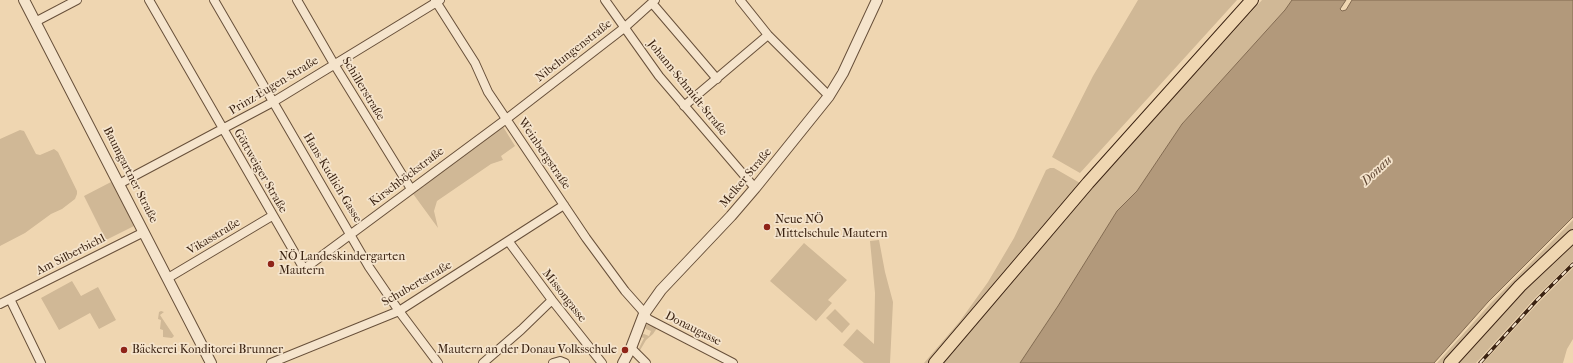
<!DOCTYPE html>
<html>
<head>
<meta charset="utf-8">
<style>
  body { margin:0 }
  canvas { display:block; background:#efd6b1 }
</style>
</head>
<body>
<canvas width="1573" height="363"></canvas>
<script>
const ctx = document.querySelector('canvas').getContext('2d');
ctx.lineJoin = 'round';
function fill(path, color) {
  ctx.fillStyle = color;
  ctx.fill(path, 'evenodd');
}
function shape(rows) {
  const path = new Path2D();
  for (const r of rows) {
    path.moveTo(r[0], r[1]);
    for (let i = 2; i < r.length; i += 2) path.lineTo(r[i], r[i + 1]);
  }
  return path;
}
function trace(path, color, width, dash) {
  ctx.strokeStyle = color;
  ctx.lineWidth = width;
  ctx.lineCap = dash ? 'butt' : 'round';
  ctx.setLineDash(dash || []);
  ctx.stroke(path);
}
function drawText(font, color, halo, rows, align = 'center') {
  ctx.font = font + ' "IM FELL French Canon",serif';
  ctx.lineWidth = 3.5;
  ctx.setLineDash([]);
  ctx.textBaseline = 'middle';
  ctx.strokeStyle = halo;
  ctx.fillStyle = color;
  for (const [text, x, y, turn = 0] of rows) {
    ctx.save();
    ctx.translate(x, y);
    ctx.rotate((+turn || 0) * Math.PI / 180);
    ctx.textAlign = isNaN(turn) ? turn : align;
    if (halo) ctx.strokeText(text, 0, 0);
    ctx.fillText(text, 0, 0);
    ctx.restore();
  }
}
fill(shape([
  [1138,0,1237,0,1080,173,1052,157,1093,76],
  [1262,0,1292,0,1285,10,1182,124,1137,191,1117,211,1058,306,1020,363,942,363,1092,188],
  [502,125,515,146,501,156,503,160,491,164,437,201,434,211,438,228,411,191],
  [20,130,24,131,36,154,40,155,54,149,58,152,77,191,77,194,75,199,62,209,51,214,25,233,0,246,0,139],
  [1050,168,1054,168,1080,183,929,363,924,363,960,321,988,282,1014,238,1046,170],
  [111,182,114,182,136,225,106,240,84,196],
  [1573,220,1573,231,1446,363,1437,363,1490,304],
  [879,240,885,272,893,302,890,363,864,363,843,345,857,329,874,344,875,293,870,241],
  [1573,240,1573,261,1535,298,1476,363,1455,363,1490,323],
  [804,243,847,280,828,300,832,303,816,321,770,281],
  [1573,268,1573,339,1567,349,1563,363,1483,363,1539,302],
  [72,281,81,296,98,287,116,320,99,329,90,313,59,330,41,298],
  [835,309,850,324,842,333,826,318],
  [161,311,164,312,160,315,174,336,172,338,163,337,163,330,160,329,161,320,158,319,159,312],
  [645,325,648,325,657,328,653,334,646,340,639,352,638,350,644,338,641,337,641,335,644,334,649,336,651,331,646,329]
]), '#d0b896');
const water = shape([
  [1292,0,1346,0,1340,9,1342,11,1346,10,1352,0,1573,0,1573,217,1488,302,1434,363,1020,363,1058,306,1117,211,1137,191,1182,124,1285,10,1292,0]
]);
fill(water, '#b2997b');
trace(water, '#826a51', 1);
const minor = shape([
  [149,0,304,269,509,117,624,28,655,0],
  [214,0,369,267,399,311,438,363],
  [297,0,334,64,411,189],
  [435,0,475,63,488,92,586,238,625,291,641,309,648,319,733,363],
  [605,0,659,76,755,188],
  [740,0,768,35,829,96],
  [652,3,717,79],
  [35,22,77,0],
  [684,106,768,35],
  [119,184,273,102,440,0],
  [509,242,552,300,602,363],
  [168,278,272,216],
  [0,304,10,299],
  [631,348,646,363],
  [41,363,10,299,144,232],
  [271,363,399,311,564,205],
  [483,363,521,330,552,300],
  [553,363,560,361,565,363]
]);
const tertiary = shape([
  [24,0,211,363],
  [623,363,631,348,644,314,661,290,731,216,755,188,829,96,843,73,877,0]
]);
const primary = shape([
  [935,363,1088,183,1252,0],
  [1450,363,1520,286,1573,236]
]);
trace(minor, '#68503a', 10);
trace(tertiary, '#68503a', 12);
trace(primary, '#3b2312', 14);
trace(minor, '#f5e4cc', 8);
trace(tertiary, '#f5e4cc', 10);
trace(primary, '#efd6b1', 12);
const rail = shape([
  [1480,363,1537,300,1573,264]
]);
trace(rail, '#3b2312', 3.5);
trace(rail, '#f5e4cc', 2, [6]);
for (const [x, y, r, color] of [
  [767,227,4,"#8f2418"],
  [271,264,4,"#8f2418"],
  [124,350,4,"#8f2418"],
  [625,350,4,"#8f2418"]
]) {
  const dot = new Path2D();
  dot.arc(x, y, r, 0, 2 * Math.PI);
  ctx.fillStyle = color;
  ctx.fill(dot);
  trace(dot, '#f5e4cc', 1.5);
}
drawText('12px', '#3b2312', '#f5e4cc', [
  ["Nibelungenstraße",574,51,-38],
  ["Prinz-Eugen-Straße",274,86,-31],
  ["Johann-Schmidt-Straße",687,88,51],
  ["Schillerstraße",363,89,59],
  ["Weinbergstraße",544,154,56],
  ["Göttweiger Straße",260,171,60],
  ["Baumgartner Straße",130,175,63],
  ["Kirschböckstraße",407,177,-37],
  ["Hans-Kudlich-Gasse",332,178,59],
  ["Melker Straße",746,178,-50],
  ["Vikasstraße",214,237,-31],
  ["Am Silberbichl",71,255,-27],
  ["Schubertstraße",417,284,-30],
  ["Missongasse",564,296,52],
  ["Donaugasse",693,329,27]
]);
drawText('12px', '#3b2312', '#f5e4cc', [
  ["Neue NÖ",775,220],
  ["Mittelschule Mautern",775,234],
  ["NÖ Landeskindergarten",279,257],
  ["Mautern",279,271],
  ["Bäckerei Konditorei Brunner",132,350],
  ["Mautern an der Donau Volksschule",617,350,"right"]
], 'left');
drawText('italic 13px', '#5f4632', '#f5e4cc', [
  ["Donau",1377,171,-43]
]);
</script>
</body>
</html>
